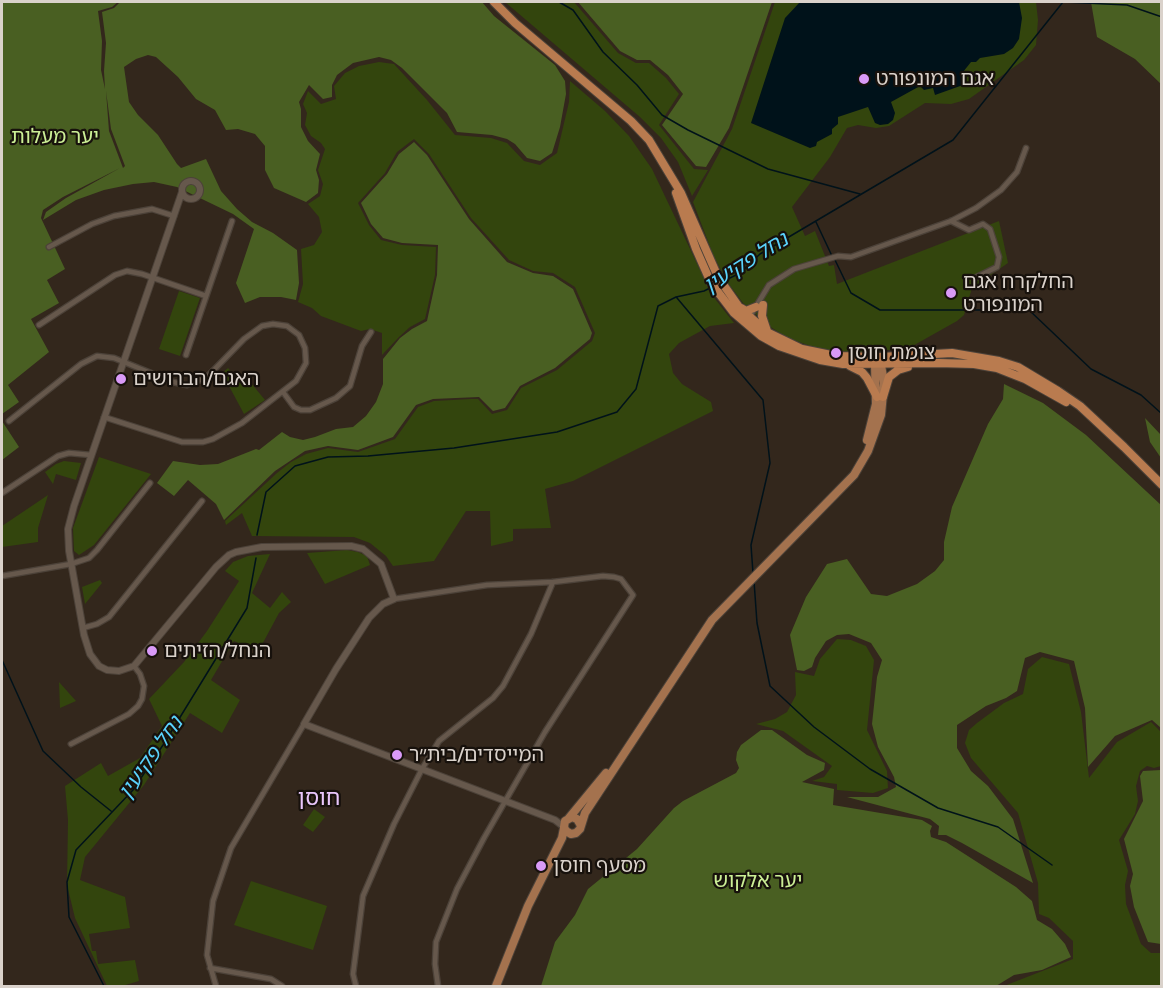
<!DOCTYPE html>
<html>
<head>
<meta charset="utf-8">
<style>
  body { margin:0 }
  #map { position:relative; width:1163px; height:988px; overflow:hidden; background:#33271c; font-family:Cabin,sans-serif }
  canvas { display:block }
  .frame { position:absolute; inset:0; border:3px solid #dad2cb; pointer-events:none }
</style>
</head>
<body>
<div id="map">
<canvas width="1163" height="988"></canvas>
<div class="frame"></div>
</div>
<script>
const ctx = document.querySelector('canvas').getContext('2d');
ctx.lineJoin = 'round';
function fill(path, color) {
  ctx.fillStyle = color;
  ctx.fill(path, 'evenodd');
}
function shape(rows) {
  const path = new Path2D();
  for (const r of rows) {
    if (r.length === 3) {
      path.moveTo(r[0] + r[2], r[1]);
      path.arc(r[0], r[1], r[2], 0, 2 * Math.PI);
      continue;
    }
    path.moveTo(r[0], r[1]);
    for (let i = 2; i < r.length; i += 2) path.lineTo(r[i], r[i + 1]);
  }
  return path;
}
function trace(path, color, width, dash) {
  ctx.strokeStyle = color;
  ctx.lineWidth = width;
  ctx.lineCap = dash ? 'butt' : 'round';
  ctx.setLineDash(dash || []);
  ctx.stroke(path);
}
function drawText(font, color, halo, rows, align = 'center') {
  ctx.font = font + ' Cabin,"Noto Sans Hebrew",sans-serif';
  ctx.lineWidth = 4.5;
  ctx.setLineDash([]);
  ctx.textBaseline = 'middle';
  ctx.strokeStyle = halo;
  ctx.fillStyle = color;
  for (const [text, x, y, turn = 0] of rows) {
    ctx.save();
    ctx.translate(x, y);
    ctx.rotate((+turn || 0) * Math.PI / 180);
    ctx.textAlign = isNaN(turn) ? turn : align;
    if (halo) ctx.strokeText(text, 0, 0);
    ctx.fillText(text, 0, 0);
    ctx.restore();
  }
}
fill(shape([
  [505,2,574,2,618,53,636,63,649,63,666,78,679,94,659,125,694,169,708,170,692,196,678,162,661,138,640,117],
  [775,2,1036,2,1038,20,1036,45,1024,60,969,99,951,104,925,103,889,126,876,128,858,125,847,128,830,157,792,207,805,236,815,231,829,266,834,265,837,284,999,221,1008,263,972,288,964,315,957,321,909,348,856,353,819,349,788,338,769,326,743,303,728,283,714,257,693,202,732,129],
  [379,62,394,64,427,100,455,135,491,138,507,143,524,161,540,165,557,153,569,102,570,81,605,111,629,136,652,169,712,295,734,323,710,326,679,343,669,354,673,373,682,384,711,402,713,411,573,481,545,489,551,528,513,529,513,541,491,546,490,511,466,511,434,561,393,566,386,556,370,543,354,537,252,536,242,513,226,525,225,521,277,473,291,462,306,454,328,448,358,452,395,439,418,407,434,401,471,399,478,399,492,414,507,410,521,388,557,370,592,341,595,333,575,287,553,273,533,271,509,260,471,218,429,154,414,139,397,152,385,173,358,203,369,225,381,240,402,245,436,247,435,275,425,319,410,327,399,337,382,355,382,333,370,329,361,331,321,316,312,308,298,302,303,284,301,249,314,245,322,232,319,217,308,204,320,196,323,184,318,170,325,149,321,143,311,136,305,125,307,113,303,104,308,91,321,104,336,99,334,86,345,73,359,66],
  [179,291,200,298,180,356,159,349],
  [228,368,245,386,251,383,265,400,244,414,222,373],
  [99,457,151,474,94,545,79,555,74,551,73,528],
  [64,461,81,463,76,480,56,474,53,484,45,472,56,464],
  [48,495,38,528,38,542,2,547,2,526],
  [347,550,358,552,367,556,370,565,325,584,307,553],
  [270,554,252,593,270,608,282,592,291,602,279,613,258,652,234,641,211,680,240,700,222,733,190,713,144,785,85,857,80,880,125,897,130,928,89,934,92,951,96,951,98,964,135,960,139,981,122,986,107,986,75,918,67,885,68,820,65,786,101,763,108,776,140,758,162,726,149,699,184,662,207,631,239,581,225,571,233,562,248,556],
  [100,580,102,583,85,604,82,587],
  [837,639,851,640,866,646,874,660,867,730,887,771,888,788,873,793,837,790,837,784,812,781,824,777,832,766,783,731,756,724,775,719,787,712,796,695,795,672,814,676,820,659],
  [1042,657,1069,664,1081,712,1089,778,1117,742,1151,722,1161,732,1161,766,1154,768,1147,766,1140,771,1136,786,1138,801,1135,814,1119,840,1128,871,1125,885,1126,904,1141,944,1151,953,1161,953,1161,986,1004,986,1073,959,1073,941,1049,918,1039,914,1038,883,1018,813,971,758,965,743,969,730,977,723,1004,703,1023,694,1028,669],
  [59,682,76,701,60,708],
  [314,809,325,817,313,832,303,825],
  [251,881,327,906,313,950,234,925]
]), '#33450d');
fill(shape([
  [2,2,118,2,112,7,98,11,102,41,101,70,105,89,104,71,106,43,102,12,114,8,120,2,482,2,494,16,555,65,565,81,566,94,560,127,552,153,540,161,527,158,515,144,507,139,492,135,457,132,447,113,402,68,391,60,379,57,353,63,337,75,332,85,332,97,323,99,309,85,299,102,301,109,301,127,308,141,320,154,316,170,319,180,318,193,306,202,274,188,265,170,265,146,255,134,238,129,226,130,215,110,196,99,178,77,156,57,148,55,136,59,124,67,129,102,138,115,158,135,177,164,181,168,206,159,221,191,237,209,252,222,273,233,297,250,299,283,296,300,281,297,260,297,245,303,236,283,254,229,233,214,177,187,154,182,133,184,104,190,76,200,43,220,46,212,66,198,120,168,63,197,43,210,41,218,65,269,47,280,59,303,31,319,49,352,8,385,19,402,2,414],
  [106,91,111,129,125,166,123,168,109,131],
  [578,2,772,2,729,128,706,167,696,166,662,125,683,94,668,75,650,60,637,60,620,51],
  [1091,2,1161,2,1161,84,1135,59,1097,37],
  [414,142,427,155,469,219,507,262,533,273,553,276,573,289,592,333,590,339,555,368,520,386,505,408,493,411,479,397,433,399,416,405,393,437,358,450,328,446,305,451,275,471,224,520,216,504,188,480,174,496,157,483,173,461,200,465,218,464,256,449,259,450,282,432,290,437,303,440,315,437,336,429,353,427,366,416,376,402,383,384,383,359,400,338,412,329,427,321,437,275,438,245,402,243,383,238,371,224,361,203,387,174,399,154],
  [1004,384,1043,403,1086,435,1161,505,1161,728,1152,720,1115,736,1088,767,1085,708,1074,661,1040,652,1025,658,1017,691,1006,698,986,706,957,725,957,748,971,771,988,786,1013,819,1033,883,962,843,946,835,938,835,939,826,930,819,847,797,878,797,896,787,894,777,878,747,872,724,877,677,882,660,871,643,849,634,837,635,826,641,815,658,812,667,804,671,797,670,790,635,806,597,827,564,847,559,871,594,887,596,917,584,935,571,944,560,944,542,952,507,988,424,1003,399],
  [1145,418,1161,435,1161,458,1150,442],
  [2,421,19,447,2,460],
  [761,730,772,730,807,755,825,763,824,770,802,782,834,789,833,805,922,820,932,826,930,831,931,837,946,842,1016,887,1032,901,1037,920,1052,929,1065,944,1071,957,1042,970,1014,975,996,986,541,986,555,942,575,915,588,889,637,849,674,808,683,801,736,773,739,768,736,760,737,752,741,745],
  [1161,770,1162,770,1161,944,1148,942,1134,907,1130,886,1133,874,1124,839,1143,801,1140,776,1143,771]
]), '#495f22');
fill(shape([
  [800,2,1019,2,1022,18,1019,39,1013,48,1004,54,980,58,976,62,971,62,963,72,963,85,935,95,933,88,924,90,920,86,891,102,895,113,893,120,888,124,880,125,875,123,868,107,838,117,838,124,832,129,832,134,817,142,816,146,810,148,751,123,785,18]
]), '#00121a');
trace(shape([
  [559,2,573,10,603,52,637,85,662,115,688,130,768,169,860,194],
  [816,222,832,256],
  [835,260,851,293,880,310,1029,310,1091,369,1141,395,1162,414],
  [724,281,740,273,760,254,953,140,1063,2,1127,5,1162,17],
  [677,298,763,400,770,463,751,545,753,573],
  [257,535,266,492,295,466,328,457,368,456,454,448,557,432,617,412,636,389,658,306,676,297,704,291,712,287],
  [754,581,757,623,770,686,814,727,870,769,938,808,998,827,1052,865],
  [2,660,43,751,81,787,111,811],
  [104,986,69,917,67,882,76,850,133,790,163,745,247,608,256,558]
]), '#00121a', 1.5);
const minor = shape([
  [951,221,969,230,983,224,990,229,999,257,997,267,975,278],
  [49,247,92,224,114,216,152,209,174,216],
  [749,318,769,285,794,269,838,256,851,257,951,221,976,208,1001,190,1017,172,1026,148],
  [39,325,115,275,127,271,142,274,206,296],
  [186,355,232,221],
  [283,392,294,407,301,410,310,410,336,398,350,386,362,346,371,332],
  [9,421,81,364,97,356,114,358,173,382,187,385,206,378,244,339,262,326,273,324,287,326,299,335,305,348,306,363,296,381,242,423,213,439,203,442,182,442,104,417],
  [2,493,58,456,69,453,91,455],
  [2,576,71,564,89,558,97,550,150,483],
  [394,599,487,585,553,582,603,576,614,577,621,579,633,595,545,732,484,838,457,889,436,942,435,964,438,986],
  [83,628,97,624,109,617,202,501],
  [71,744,129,714,138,706,142,699,144,686,140,674,134,666],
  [210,968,271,979,282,986],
  [216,986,207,955,213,901,231,848,304,724],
  [356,986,353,974,363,896,394,824,422,769,439,741,493,698,503,686,531,634,553,582]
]);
const tertiary = shape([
  [191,190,9],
  [182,192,74,506,68,529,69,551,84,635,90,654,99,666,107,670,119,671,134,666,216,567,229,555,236,552,262,547,351,546,363,549,381,564,394,599,383,604,369,618,336,669,304,724,555,820,564,827]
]);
const primary = shape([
  [867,440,876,404,875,365,879,359],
  [569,818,606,773],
  [580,824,577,819,572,817,565,821,564,827,566,831,571,834,576,833,580,829,585,813,712,620,854,475,868,451,881,415,884,383,880,359],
  [496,986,528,906,562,838,564,828]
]);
const trunk = shape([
  [494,2,515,23,631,121,649,140,681,193,718,277,739,307,767,332,802,349,836,356,880,357,952,353,999,361,1018,367,1058,391,1080,406,1124,447,1162,485],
  [676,193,696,249,711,283,734,313,761,336,779,346,820,360,843,364,938,363,974,364,997,368,1025,379,1066,402],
  [763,305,762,316,767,331],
  [741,308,746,311,756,307],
  [850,366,862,372,867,378,877,397],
  [883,397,889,377,898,370,908,367]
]);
trace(minor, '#4c4239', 7);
trace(tertiary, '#4c4239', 8);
trace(primary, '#4c4239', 10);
trace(trunk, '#4c4239', 10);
trace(minor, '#66584c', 4.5);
trace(tertiary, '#66584c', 6);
trace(primary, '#a4724e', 8);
trace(trunk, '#b97b4f', 8);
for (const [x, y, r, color] of [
  [864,79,6,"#d99af7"],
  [951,293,6,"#d99af7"],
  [836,353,6,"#d99af7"],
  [121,379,6,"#d99af7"],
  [152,651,6,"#d99af7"],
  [397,755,6,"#d99af7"],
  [541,866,6,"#d99af7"]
]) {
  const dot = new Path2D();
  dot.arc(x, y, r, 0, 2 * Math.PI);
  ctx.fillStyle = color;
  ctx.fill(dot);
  trace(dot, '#17110c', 2);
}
drawText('20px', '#dad2cb', '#17110c', [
  ["אגם המונפורט",876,79],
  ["החלקרח אגם",963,282],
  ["המונפורט",963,305],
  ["צומת חוסן",848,353],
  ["האגם/הברושים",133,379],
  ["הנחל/הזיתים",164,651],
  ["המייסדים/בית״ר",409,755],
  ["מסעף חוסן",553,866]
], 'left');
drawText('20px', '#ccef96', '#17110c', [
  ["יער מעלות",55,137],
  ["יער אלקוש",758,881]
]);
drawText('italic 21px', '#5ad2fb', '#17110c', [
  ["נחל פקיעין",746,263,-32],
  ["נחל פקיעין",151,758,-55]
]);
drawText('22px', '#e9c6fb', '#17110c', [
  ["חוסן",319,799]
]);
</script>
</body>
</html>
